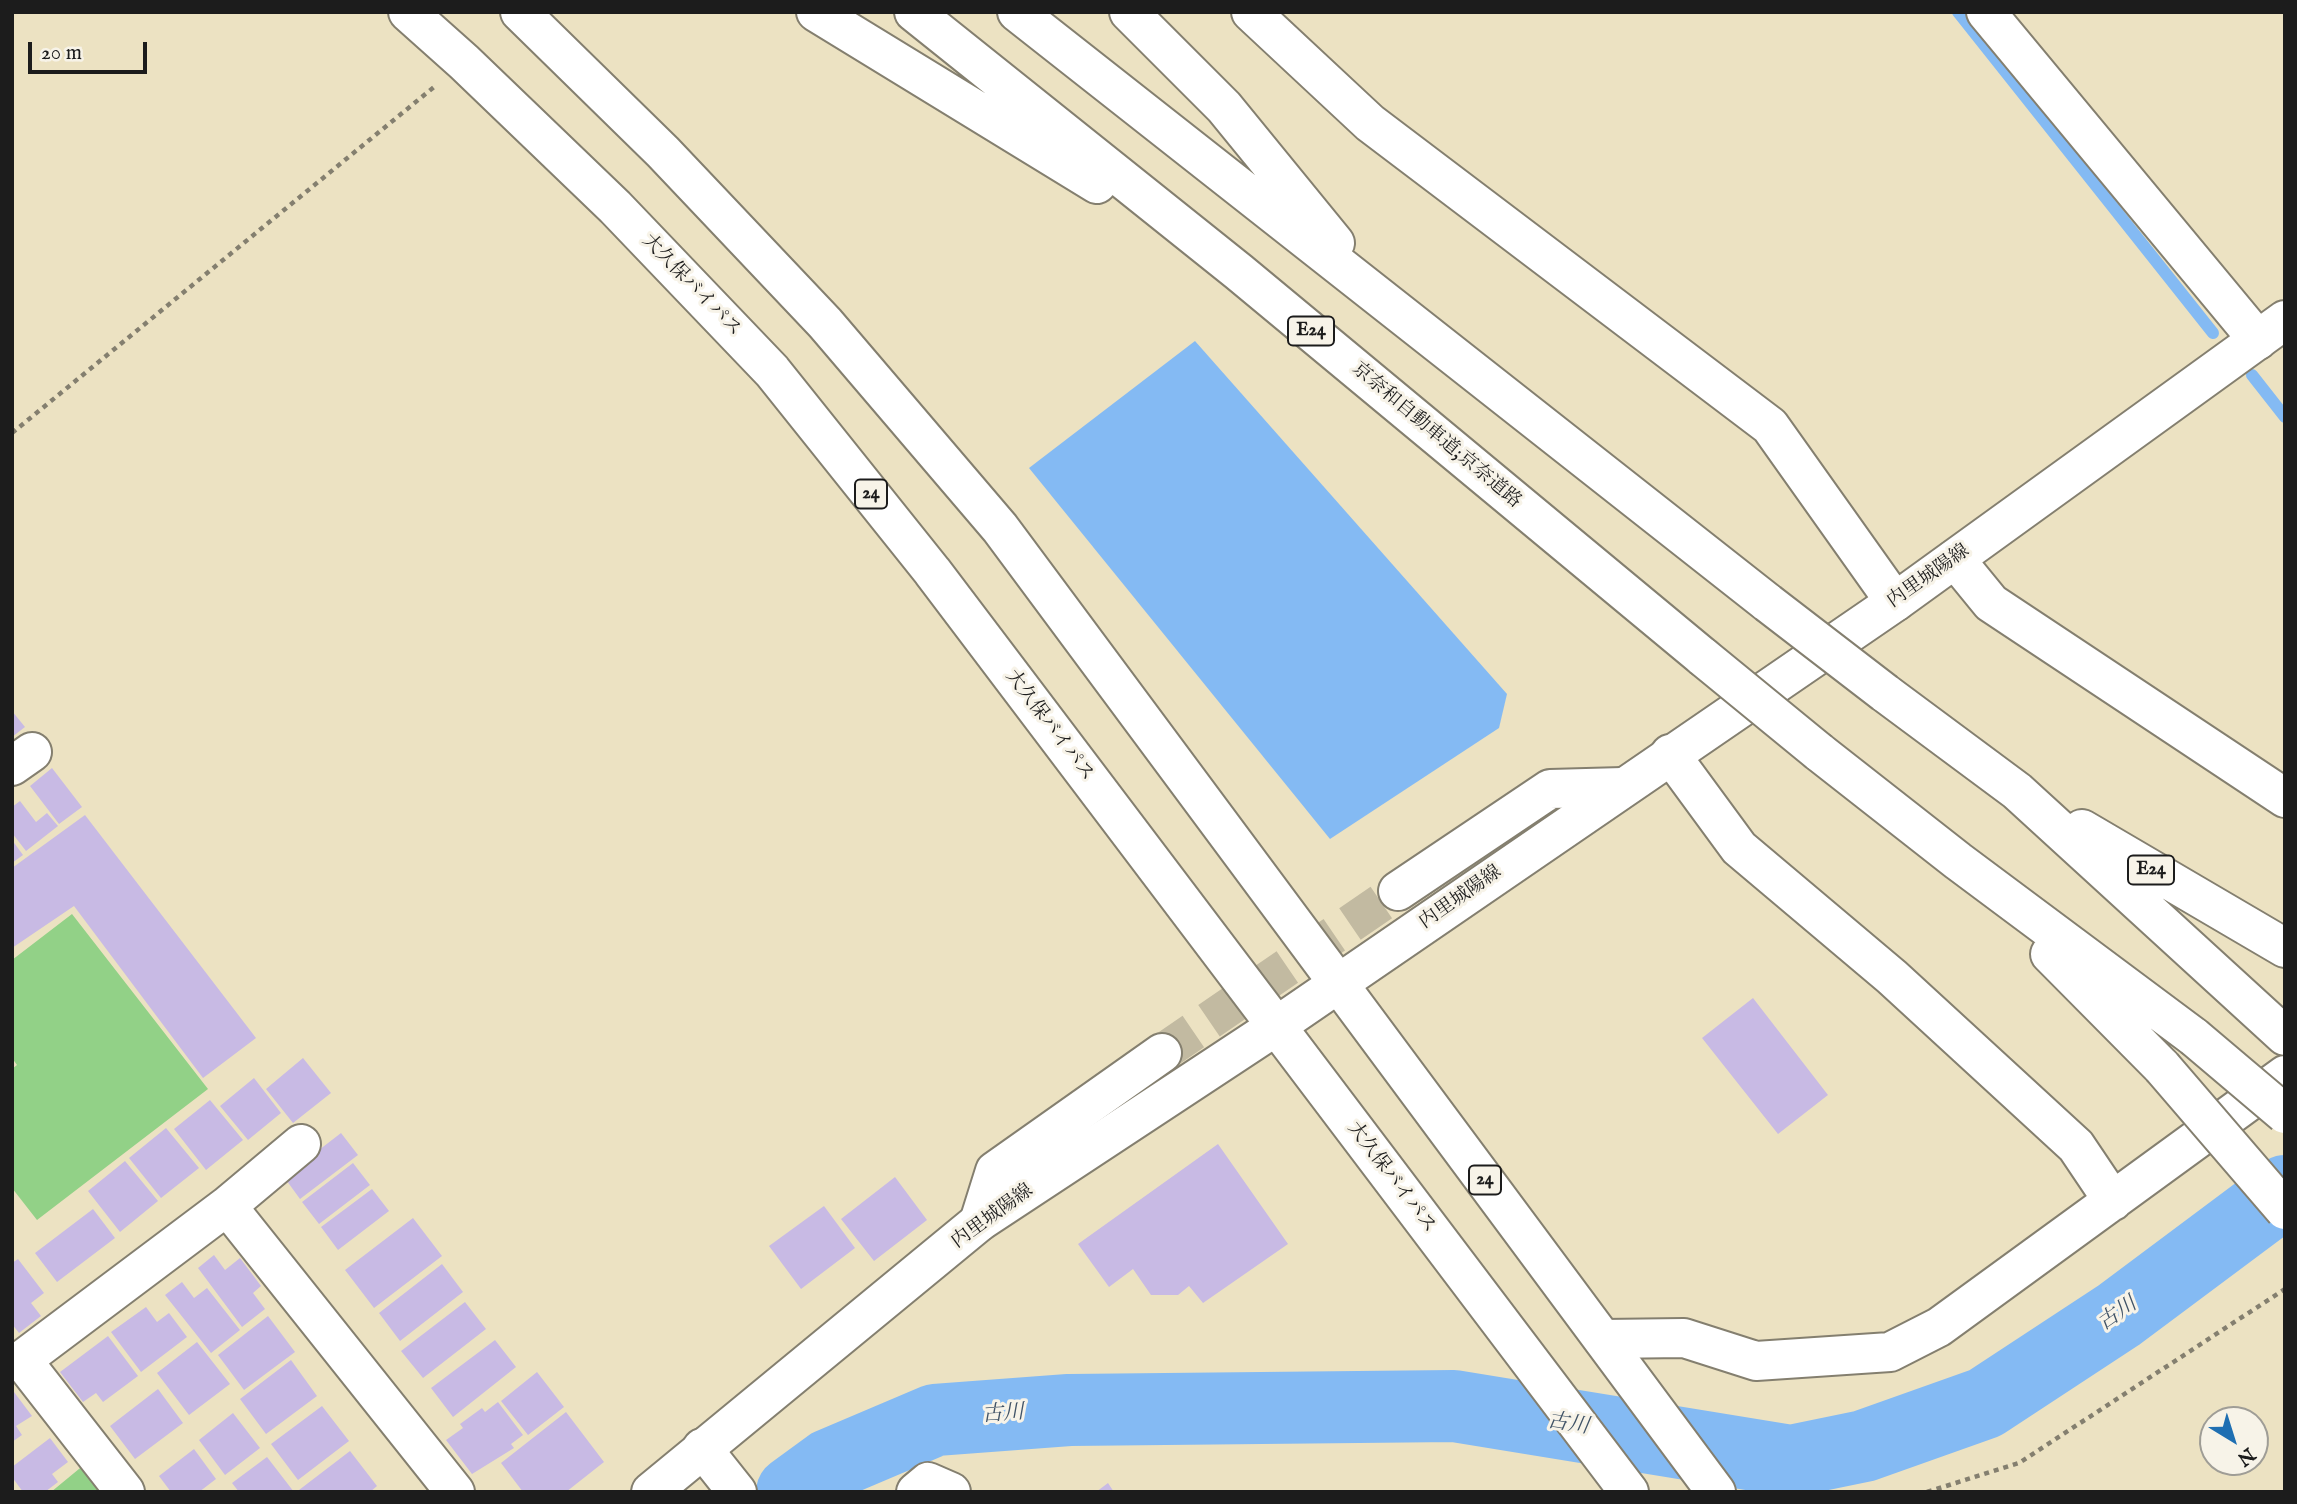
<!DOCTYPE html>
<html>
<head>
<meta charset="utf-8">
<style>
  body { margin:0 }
  #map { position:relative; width:2297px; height:1504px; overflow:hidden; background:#ece2c2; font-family:"IM FELL English",serif }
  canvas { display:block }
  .frame { position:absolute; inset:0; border:14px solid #1c1c1c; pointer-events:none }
  .north { position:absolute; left:2199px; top:1406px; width:70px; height:70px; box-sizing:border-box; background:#f7f3e8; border:2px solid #9f9d96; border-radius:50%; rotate:142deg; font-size:19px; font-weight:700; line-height:28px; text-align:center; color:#1c1c1c }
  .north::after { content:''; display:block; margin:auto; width:24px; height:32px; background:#1f6fb2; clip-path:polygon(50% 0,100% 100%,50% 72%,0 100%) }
  .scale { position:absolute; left:28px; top:42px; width:119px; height:32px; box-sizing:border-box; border:4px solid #1c1c1c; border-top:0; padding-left:9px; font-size:21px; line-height:24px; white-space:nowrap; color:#1c1c1c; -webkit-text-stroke:5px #f7f3e8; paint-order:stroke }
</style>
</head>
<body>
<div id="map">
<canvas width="2297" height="1504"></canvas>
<div class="frame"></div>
<div class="north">N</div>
<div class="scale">20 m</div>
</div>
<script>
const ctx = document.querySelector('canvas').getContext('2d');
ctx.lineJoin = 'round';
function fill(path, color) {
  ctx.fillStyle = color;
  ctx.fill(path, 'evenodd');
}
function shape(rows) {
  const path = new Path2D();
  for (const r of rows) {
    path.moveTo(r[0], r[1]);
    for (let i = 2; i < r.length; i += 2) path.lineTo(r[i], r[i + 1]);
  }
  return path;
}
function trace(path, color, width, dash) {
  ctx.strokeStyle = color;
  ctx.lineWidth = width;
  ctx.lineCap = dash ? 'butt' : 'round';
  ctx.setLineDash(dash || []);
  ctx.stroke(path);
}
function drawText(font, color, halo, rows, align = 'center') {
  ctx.font = font + ' "IM FELL English","Noto Serif JP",serif';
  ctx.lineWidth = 6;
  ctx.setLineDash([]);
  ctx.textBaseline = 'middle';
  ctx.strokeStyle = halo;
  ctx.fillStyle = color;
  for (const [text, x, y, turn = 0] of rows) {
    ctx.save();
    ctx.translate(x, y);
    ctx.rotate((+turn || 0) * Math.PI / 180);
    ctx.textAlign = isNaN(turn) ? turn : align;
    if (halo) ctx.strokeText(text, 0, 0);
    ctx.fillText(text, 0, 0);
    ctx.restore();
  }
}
fill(shape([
  [72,914,208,1089,37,1220,12,1188,12,1069,17,1065,12,1058,12,960],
  [85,1464,107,1492,51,1492]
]), '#92d187');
fill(shape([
  [1195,341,1507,694,1499,728,1330,839,1029,468]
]), '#84baf3');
trace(shape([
  [1958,12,2213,333],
  [2252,375,2285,417]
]), '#84baf3', 12);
trace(shape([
  [792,1492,829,1465,935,1420,1069,1410,1454,1406,1791,1461,1864,1446,1985,1403,2119,1315,2285,1191]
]), '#84baf3', 72);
fill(shape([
  [12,711,25,727,12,737],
  [52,768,82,807,59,824,30,786],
  [20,801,36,822,47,813,58,826,26,851,12,833,12,807],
  [85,815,256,1038,203,1078,74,906,12,948,12,868],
  [12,840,23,855,12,863],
  [1753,998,1828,1095,1778,1134,1702,1038],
  [303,1058,331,1093,293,1123,266,1089],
  [254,1078,281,1113,248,1140,220,1106],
  [210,1100,243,1140,206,1170,174,1129],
  [166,1128,199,1168,161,1198,129,1158],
  [341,1133,358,1155,300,1199,284,1177],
  [1218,1144,1288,1244,1203,1303,1189,1286,1178,1295,1151,1295,1133,1269,1109,1287,1078,1244],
  [125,1161,158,1201,120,1232,88,1191],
  [353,1163,370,1185,319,1224,302,1202],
  [895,1177,927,1220,874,1261,841,1219],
  [372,1189,389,1211,338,1250,321,1227],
  [824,1206,855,1248,801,1289,769,1246],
  [93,1209,115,1238,57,1282,35,1253],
  [413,1218,442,1256,374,1308,345,1270],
  [214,1255,225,1270,240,1258,261,1286,253,1293,265,1309,242,1327,198,1268],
  [18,1259,44,1293,31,1303,41,1316,19,1333,12,1324,12,1263],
  [442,1264,463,1292,400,1341,379,1313],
  [182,1282,194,1298,207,1288,240,1330,211,1353,165,1295],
  [465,1302,486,1329,423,1378,401,1351],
  [146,1307,157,1322,169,1313,187,1337,141,1372,111,1332],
  [268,1316,295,1352,244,1390,218,1355],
  [108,1336,138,1376,103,1402,96,1393,83,1402,60,1372],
  [495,1340,516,1367,453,1417,431,1388],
  [197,1342,230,1384,189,1415,157,1373],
  [291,1360,317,1396,266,1434,240,1399],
  [537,1372,564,1407,528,1435,501,1401],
  [158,1389,183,1423,135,1459,110,1426],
  [14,1392,32,1416,16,1426,22,1435,12,1442],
  [498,1402,523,1435,511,1444,514,1448,472,1474,446,1440,463,1428,460,1424,482,1408,485,1412],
  [322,1406,349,1441,298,1480,271,1444],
  [566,1412,604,1462,566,1492,523,1492,501,1463],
  [233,1413,260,1448,225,1475,199,1440],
  [50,1438,68,1462,52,1474,58,1482,45,1492,23,1492,12,1477,12,1467],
  [194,1449,216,1479,199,1492,171,1492,159,1476],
  [350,1451,377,1486,370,1492,301,1492,299,1490],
  [267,1457,294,1492,239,1492,232,1483],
  [1108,1483,1114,1492,1096,1492]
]), '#c8bae4');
trace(shape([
  [1162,1053,1398,891]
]), '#c2baa1', 38, [38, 19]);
const minor = shape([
  [1251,12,1370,123,1770,426,1895,602],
  [1986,12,2258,340],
  [1955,559,1991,603,2285,798],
  [1670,754,1739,848,1892,977,2076,1146,2113,1201],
  [12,766,32,752],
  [1398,891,1550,789,1623,787],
  [227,1206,301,1144],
  [979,1222,995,1171,1162,1053],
  [1603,1339,1684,1338,1756,1361,1890,1352,1939,1327,2285,1075],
  [702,1448,737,1492],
  [125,1492,22,1360,227,1206,455,1492],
  [916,1492,928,1482,951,1492]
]);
const secondary = shape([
  [651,1492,979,1222,1275,1027,1895,602,2285,320]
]);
const trunk = shape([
  [408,12,464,62,615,207,772,371,932,571,1629,1492],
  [520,12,663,152,825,323,1000,528,1716,1492]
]);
const motorway = shape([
  [816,12,1097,184],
  [914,12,1239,272,1703,657],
  [1017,12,1768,603],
  [1129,12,1224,107,1335,243],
  [1885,693,2017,791,2285,1036],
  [1819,752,1958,861,2194,1037],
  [2082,829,2285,948],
  [2050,954,2162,1067]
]);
trace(minor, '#847f6f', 42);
trace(secondary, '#847f6f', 42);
trace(trunk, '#847f6f', 42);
trace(motorway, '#847f6f', 42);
trace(shape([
  [12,433,434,87],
  [1927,1492,2019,1463,2285,1289]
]), '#847f6f', 4.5, [5, 5]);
trace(minor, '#fff', 38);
trace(secondary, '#fff', 38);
trace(trunk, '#fff', 38);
trace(motorway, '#fff', 38);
const motorwayBridge = shape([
  [1768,603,1885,693],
  [1703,657,1819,752],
  [2194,1037,2285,1114],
  [2162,1067,2285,1210]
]);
trace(motorwayBridge, '#847f6f', 42, []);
trace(motorwayBridge, '#fff', 38);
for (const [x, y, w] of [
  [1311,331,46],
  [871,494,32],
  [2151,870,46],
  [1485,1180,32]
]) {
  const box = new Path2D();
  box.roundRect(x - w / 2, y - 14.5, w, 29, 5);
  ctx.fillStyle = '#f7f3e8';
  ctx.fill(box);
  trace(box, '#1c1c1c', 2);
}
drawText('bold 18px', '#1c1c1c', null, [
  ["E24",1311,331],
  ["24",871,494],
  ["E24",2151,870],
  ["24",1485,1180]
]);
drawText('19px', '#1c1c1c', '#f7f3e8', [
  ["大久保バイパス",691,286,46],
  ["京奈和自動車道;京奈道路",1436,436,40],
  ["内里城陽線",1929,577,-35],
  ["大久保バイパス",1049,726,53],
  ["内里城陽線",1461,898,-35],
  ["大久保バイパス",1391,1178,53],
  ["内里城陽線",993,1217,-36]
]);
drawText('italic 21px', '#405367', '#f7f3e8', [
  ["古川",2118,1315,-35],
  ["古川",1003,1415,-4],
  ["古川",1568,1425,9]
]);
</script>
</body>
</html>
